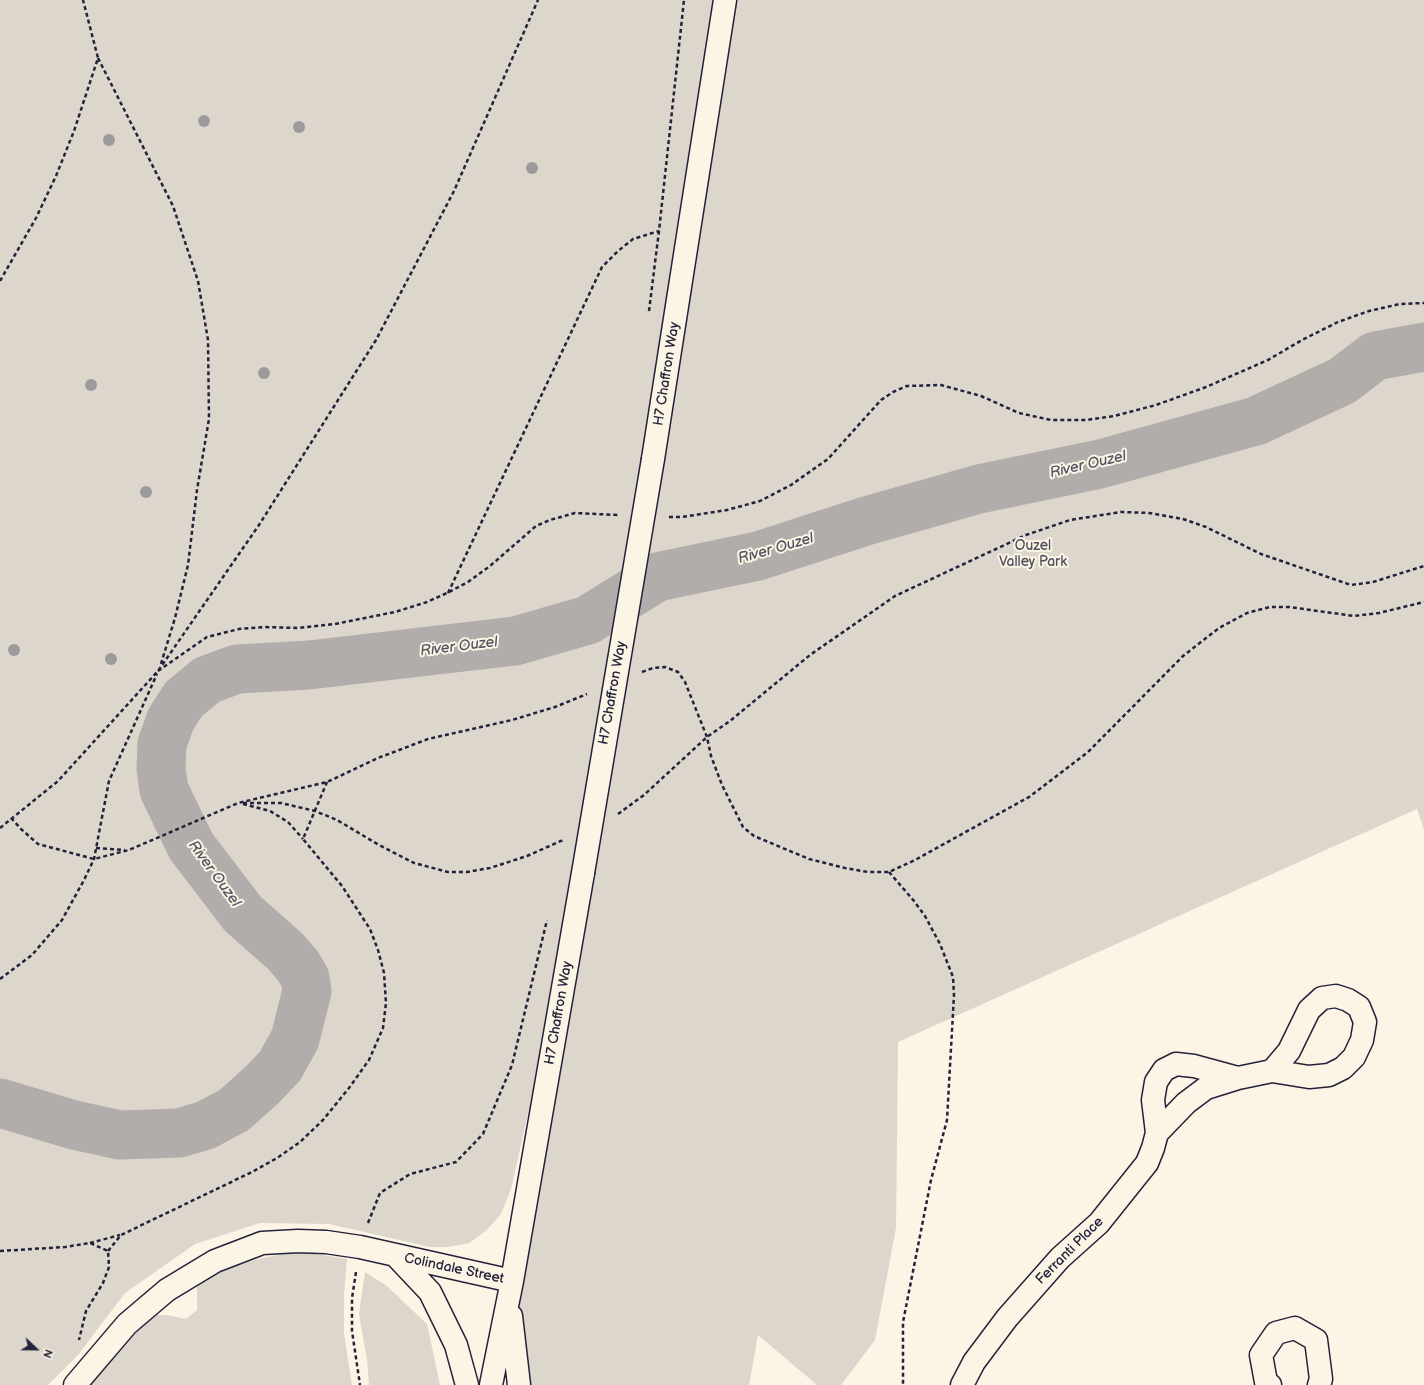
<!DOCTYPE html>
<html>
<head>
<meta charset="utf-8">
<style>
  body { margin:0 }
  #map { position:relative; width:1424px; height:1385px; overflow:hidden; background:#fcf5e5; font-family:"Balsamiq Sans",sans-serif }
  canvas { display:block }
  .north { position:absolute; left:16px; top:1329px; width:40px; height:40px; -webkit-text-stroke:3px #fcf5e5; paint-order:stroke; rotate:112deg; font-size:11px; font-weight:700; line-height:16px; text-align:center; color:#22223b }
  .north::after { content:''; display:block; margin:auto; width:14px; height:18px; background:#22223b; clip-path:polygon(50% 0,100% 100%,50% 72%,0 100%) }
</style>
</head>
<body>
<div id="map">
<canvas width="1424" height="1385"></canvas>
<div class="north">N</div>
</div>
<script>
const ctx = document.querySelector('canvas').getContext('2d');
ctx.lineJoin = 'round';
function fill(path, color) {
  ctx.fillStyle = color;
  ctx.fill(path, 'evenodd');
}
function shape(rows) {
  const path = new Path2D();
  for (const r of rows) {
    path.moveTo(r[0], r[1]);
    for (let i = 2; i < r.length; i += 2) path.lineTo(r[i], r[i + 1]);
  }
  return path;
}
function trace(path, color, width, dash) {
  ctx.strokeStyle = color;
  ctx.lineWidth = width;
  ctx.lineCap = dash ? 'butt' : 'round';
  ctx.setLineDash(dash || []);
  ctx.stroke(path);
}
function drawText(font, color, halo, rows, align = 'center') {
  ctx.font = font + ' "Balsamiq Sans",sans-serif';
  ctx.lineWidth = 4;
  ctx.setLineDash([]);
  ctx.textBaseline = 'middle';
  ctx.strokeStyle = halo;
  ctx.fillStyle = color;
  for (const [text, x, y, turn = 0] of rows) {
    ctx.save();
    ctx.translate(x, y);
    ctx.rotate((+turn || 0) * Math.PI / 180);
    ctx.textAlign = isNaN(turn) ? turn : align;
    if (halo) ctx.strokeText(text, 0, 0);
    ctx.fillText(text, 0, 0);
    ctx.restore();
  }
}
fill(shape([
  [0,0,1424,0,1424,830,1417,809,898,1042,896,1228,875,1340,841,1385,817,1385,758,1335,749,1385,519,1385,506,1277,579,889,511,1189,501,1214,486,1231,469,1243,448,1247,430,1247,329,1224,260,1223,195,1244,125,1293,78,1355,48,1385,0,1385],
  [297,1251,347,1259,344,1295,344,1334,352,1385,90,1385,125,1341,155,1315,166,1315,186,1319,197,1310,197,1287,215,1273,258,1259],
  [365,1272,387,1286,427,1324,440,1385,369,1385,367,1360,359,1314]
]), '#dcd6cc');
trace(shape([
  [0,1103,74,1125,120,1135,179,1133,206,1125,234,1110,262,1085,280,1066,295,1039,307,991,305,978,298,966,285,951,243,914,191,846,164,790,161,768,162,744,171,719,184,699,207,680,237,669,309,665,515,641,588,620,657,577,758,556,866,521,979,489,1100,464,1256,421,1342,381,1375,356,1424,347]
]), '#b2adab', 49);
const minor = shape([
  [653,459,725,0],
  [1157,1133,1186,1103,1206,1088,1238,1078,1272,1071,1309,1077,1329,1075,1343,1068,1354,1057,1362,1040,1365,1022,1359,1007,1348,1000,1336,996,1322,998,1309,1010,1289,1051,1272,1071],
  [396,1256,430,1292,456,1345,467,1385],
  [511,1316,519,1385],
  [75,1385,127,1324,167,1290,215,1261,262,1243,298,1241,326,1242,360,1247,512,1281],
  [491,1385,512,1281,583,873],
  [962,1385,974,1362,1007,1318,1060,1258,1099,1223,1147,1163,1153,1148,1157,1133,1153,1100,1156,1082,1164,1070,1176,1064,1194,1066,1238,1078],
  [1270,1385,1266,1382,1261,1355,1276,1333,1295,1328,1316,1340,1321,1379,1319,1385]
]);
trace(minor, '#22223b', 25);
trace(shape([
  [98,58,173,206,198,281,208,340,209,419,197,490,188,565,175,618,160,667],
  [0,281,36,218,56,176,74,131,98,58,83,0],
  [649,311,659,231,684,0],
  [669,517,682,517,727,510,760,501,791,485,828,459,881,400,893,392,907,386,941,385,981,396,1019,413,1051,420,1086,420,1114,416,1156,405,1206,387,1268,360,1302,340,1338,322,1369,311,1400,304,1424,303],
  [448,593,602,267,618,251,633,239,659,231],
  [158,671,207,637,239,629,264,627,298,628,335,624,395,612,427,602,447,593,468,582,490,566,536,526,550,520,575,513,618,515],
  [642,672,653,668,665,667,678,672,685,682,707,737,711,756,722,785,743,827,754,836,809,859,845,868,868,872,889,872,915,860,1029,797,1088,752,1183,656,1219,628,1247,613,1270,607,1289,607,1354,616,1379,613,1424,602],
  [243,803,281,803,315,811,337,820,379,845,414,863,448,872,467,872,490,868,527,856,563,840],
  [243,804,270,811,288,822,303,839],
  [618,814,644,795,707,737,730,721,810,655,895,596,1026,535,1070,520,1121,512,1149,513,1183,519,1206,527,1261,554,1351,585,1373,582,1424,566],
  [11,818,21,829,38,844,94,859,129,850,238,803,327,782,378,758,428,739,512,720,555,707,587,694],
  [0,828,58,781,158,671,259,525,376,340,454,191,538,0],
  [96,848,125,850],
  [889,872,914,901,925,916,940,944,953,977,954,995,947,1120,931,1180,903,1322,903,1385],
  [0,979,32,955,62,920,84,880,94,859,109,781,157,674],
  [368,1223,380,1193,410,1174,456,1162,483,1134,512,1065,547,920],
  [90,1243,120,1235],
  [0,1251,65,1247,90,1243,108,1251,109,1267,103,1283,86,1311,79,1340],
  [108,1251,121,1235,252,1172,277,1158,300,1142,323,1120,349,1088,369,1060,383,1028,386,1003,384,973,378,950,370,929,342,886,303,839,327,782],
  [356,1272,352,1298,352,1331,360,1385]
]), '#22223b', 2.5, [4, 3]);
trace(minor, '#fcf5e5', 22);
const minorBridge = shape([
  [583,873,653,459]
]);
trace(minorBridge, '#22223b', 25, []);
trace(minorBridge, '#fcf5e5', 22);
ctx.fillStyle = '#9d9a9b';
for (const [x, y] of [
  [204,121],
  [299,127],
  [109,140],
  [532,168],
  [264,373],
  [91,385],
  [146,492],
  [14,650],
  [111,659]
]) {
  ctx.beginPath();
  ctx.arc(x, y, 6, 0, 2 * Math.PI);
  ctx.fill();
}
drawText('14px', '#22223b', '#fcf5e5', [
  ["H7 Chaffron Way",667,374,-81],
  ["H7 Chaffron Way",613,693,-80],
  ["H7 Chaffron Way",559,1013,-80],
  ["Ferranti Place",1070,1251,-45],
  ["Colindale Street",454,1269,12]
]);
drawText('14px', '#504f5f', '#fcf5e5', [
  ["Ouzel",1033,546],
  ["Valley Park",1033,562]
]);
drawText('italic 15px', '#545362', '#fcf5e5', [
  ["River Ouzel",1088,465,-13],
  ["River Ouzel",776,549,-16],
  ["River Ouzel",459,647,-7],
  ["River Ouzel",214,874,54]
]);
</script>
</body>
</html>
